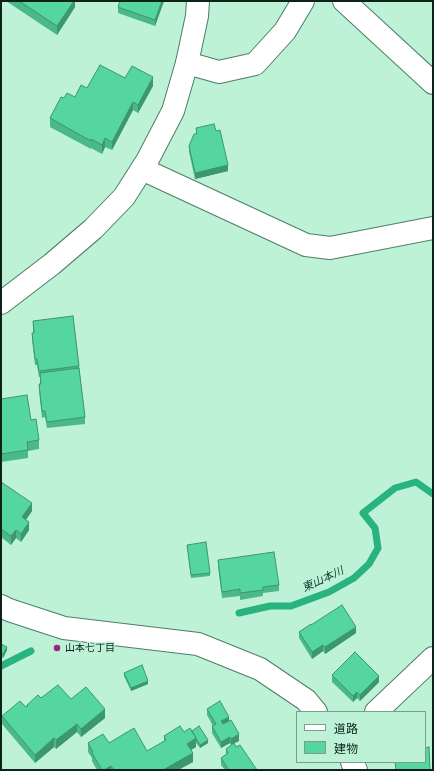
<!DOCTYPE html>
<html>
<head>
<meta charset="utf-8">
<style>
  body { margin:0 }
  #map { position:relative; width:434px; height:771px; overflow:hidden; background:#bdf2d7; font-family:"Roboto Condensed","Noto Sans JP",sans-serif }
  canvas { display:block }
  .frame { position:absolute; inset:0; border:2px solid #0d2218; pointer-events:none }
  .legend { position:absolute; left:296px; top:711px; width:130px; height:52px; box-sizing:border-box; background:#bdf2d7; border:1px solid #779f8b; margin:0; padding:5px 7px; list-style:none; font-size:12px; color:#0d2218 }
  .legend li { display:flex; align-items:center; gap:8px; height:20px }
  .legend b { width:20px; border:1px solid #779f8b }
</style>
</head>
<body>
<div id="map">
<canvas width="434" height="771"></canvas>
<div class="frame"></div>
<ul class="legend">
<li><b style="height:5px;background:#fff"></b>道路</li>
<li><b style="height:11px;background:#56d69f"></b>建物</li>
</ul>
</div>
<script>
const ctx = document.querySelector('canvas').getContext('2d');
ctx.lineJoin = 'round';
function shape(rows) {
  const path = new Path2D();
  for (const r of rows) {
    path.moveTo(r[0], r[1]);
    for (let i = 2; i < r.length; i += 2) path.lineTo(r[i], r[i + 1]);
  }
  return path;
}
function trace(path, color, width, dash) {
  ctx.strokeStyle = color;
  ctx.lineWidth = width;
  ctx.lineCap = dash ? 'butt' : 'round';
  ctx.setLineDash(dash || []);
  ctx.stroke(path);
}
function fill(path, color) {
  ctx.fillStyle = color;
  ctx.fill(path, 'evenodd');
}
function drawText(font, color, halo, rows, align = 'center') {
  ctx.font = font + ' "Roboto Condensed","Noto Sans JP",sans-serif';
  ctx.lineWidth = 3;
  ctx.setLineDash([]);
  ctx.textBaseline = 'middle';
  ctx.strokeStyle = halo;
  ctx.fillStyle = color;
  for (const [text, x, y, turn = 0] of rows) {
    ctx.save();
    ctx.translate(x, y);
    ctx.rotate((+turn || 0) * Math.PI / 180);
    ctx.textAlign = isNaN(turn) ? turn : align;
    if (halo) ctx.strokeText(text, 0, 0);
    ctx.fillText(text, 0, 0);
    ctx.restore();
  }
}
trace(shape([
  [239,613,270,606,291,606,329,592,354,578,369,564,378,548,375,528,363,513,395,488,416,482,433,494],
  [1,666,31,651]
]), '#28b37f', 7);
const minor = shape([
  [344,1,433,83],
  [187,63,219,72,255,64,285,31,303,1],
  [142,169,306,245,330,248,433,228],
  [376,712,433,658]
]);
const tertiary = shape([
  [1,303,52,264,93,229,124,197,147,161,173,111,187,63,197,16,198,1],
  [1,606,9,610,64,628,198,644,260,669,306,700,316,712],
  [352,762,356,770]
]);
trace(minor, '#4d7e67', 24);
trace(tertiary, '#4d7e67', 24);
trace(minor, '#fff', 22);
trace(tertiary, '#fff', 22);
fill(shape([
  [6,1,75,1,75,7,57,35],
  [120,1,164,1,155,26,118,13,118,7],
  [125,78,153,86,138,113,133,110,112,150,105,147,102,154,91,148,91,149,50,127,50,118,64,98,75,97,87,88],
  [196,128,216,131,228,171,195,179,189,152,189,146,196,134],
  [73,316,85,417,85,424,47,428,45,417,42,418,39,391,39,384,40,384,40,377,39,377,37,365,35,365,32,339,32,333,33,333,33,321],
  [1,399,31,420,39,440,39,449,28,451,28,458,1,462],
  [1,482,32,511,26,520,29,530,21,542,16,538,11,545,1,537],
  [187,545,210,573,210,576,191,578],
  [218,560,279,585,279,591,263,593,263,596,240,600,240,596,222,598,218,566],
  [311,625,356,633,325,654,323,651,312,659,299,638,299,632],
  [1,644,7,650,3,658,1,657],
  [124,673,148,684,131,691,124,676],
  [332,675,379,682,360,701,357,698,353,702,332,682],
  [41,698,71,699,105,718,81,737,77,732,56,749,54,747,35,763,2,724,2,716,26,707,27,705],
  [207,709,229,721,239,741,234,743,236,747,257,770,225,770,221,765,221,758,226,755,226,749,231,745,230,743,221,748,212,733,212,726,213,726,207,715],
  [192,731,208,743,200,748,196,743,196,747,191,750,193,762,178,770,97,770,92,761,92,758,88,752,88,743,109,743,147,751,164,742,164,736]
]), '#4ab889');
fill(shape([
  [74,1,75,1,75,7,57,35,57,26],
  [162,1,164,1,155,26,155,20],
  [153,77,153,86,138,113,138,105],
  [133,102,133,110,112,150,112,142],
  [105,138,105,147,102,154,102,145],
  [228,165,228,171,195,179,195,173],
  [32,503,32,511,22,525,22,517],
  [29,522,29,530,21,542,21,534],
  [16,530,16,538,11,545,11,536],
  [356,627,356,633,325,654,325,647],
  [323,645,323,651,312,659,312,652],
  [7,647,7,650,3,658,3,654],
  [379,676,379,682,360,701,360,695],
  [148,681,148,684,131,691,131,688],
  [357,692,357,698,353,702,353,696],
  [105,709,105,718,81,737,81,729],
  [229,717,229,723,221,728,221,721],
  [77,724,77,732,56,749,56,740],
  [239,734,239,741,231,745,231,739],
  [230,737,230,743,221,748,221,742],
  [54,738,54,747,35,763,35,755],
  [196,738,196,747,187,752,187,744],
  [208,740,208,743,200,748,200,745],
  [193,753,193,762,178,770,163,770],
  [111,766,111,770,104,770]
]), '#3c966f');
const building = shape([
  [19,1,74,1,57,26,19,1],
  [120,1,162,1,155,20,118,7,120,1],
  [100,65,125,78,132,66,153,77,138,105,133,102,112,142,105,138,102,145,91,139,91,141,50,118,61,97,64,98,67,93,75,97,81,85,87,88,100,65],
  [214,124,216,131,220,130,228,165,195,173,189,146,194,134,197,134,196,128,214,124],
  [73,316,79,366,39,371,37,359,35,359,32,333,34,333,33,321,73,316],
  [79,368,85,417,47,422,45,411,42,411,39,384,41,384,40,373,79,368],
  [27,395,31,420,36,419,39,440,27,442,28,450,1,454,1,399,27,395],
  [1,482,32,503,22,517,29,522,21,534,16,530,11,536,1,529,1,482],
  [206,542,210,573,191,575,187,545,206,542],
  [274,552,279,585,263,587,263,590,240,593,240,589,222,592,218,560,274,552],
  [342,605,356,627,325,647,323,645,312,652,299,632,311,624,311,625,342,605],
  [1,644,7,647,3,654,1,653,1,644],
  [355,652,379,676,360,695,357,692,353,696,332,675,355,652],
  [142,665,148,681,131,688,124,673,142,665],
  [58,685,71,699,86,687,105,709,81,729,77,724,56,740,54,738,35,755,2,716,20,701,26,707,28,706,27,705,38,695,41,698,58,685],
  [220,701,229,717,221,721,223,724,231,720,239,734,231,739,230,737,221,742,212,726,216,724,207,709,220,701],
  [180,726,184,732,190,728,196,738,187,744,193,753,163,770,114,770,111,766,104,770,102,770,92,753,93,752,88,743,103,734,109,743,134,728,147,751,166,740,164,736,180,726],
  [199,726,208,740,200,745,192,731,199,726],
  [234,743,236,747,240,745,257,770,229,770,221,758,228,753,226,749,234,743],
  [429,747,430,770,396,770,395,762,425,762,425,748,429,747]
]);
fill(building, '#56d69f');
trace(building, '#3c966f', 1);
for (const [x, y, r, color] of [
  [57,648,4,"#9e247b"]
]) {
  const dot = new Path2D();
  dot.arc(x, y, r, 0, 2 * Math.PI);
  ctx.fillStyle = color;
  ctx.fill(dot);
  trace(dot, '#bdf2d7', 1.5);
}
drawText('10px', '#0d2218', '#bdf2d7', [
  ["山本七丁目",65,648]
], 'left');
drawText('italic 11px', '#0f452f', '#bdf2d7', [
  ["東山本川",323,580,-25]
]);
</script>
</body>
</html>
